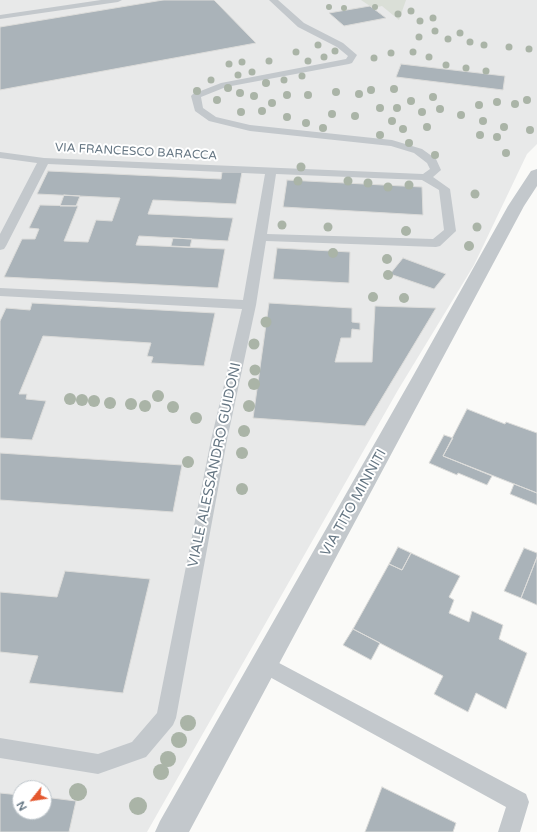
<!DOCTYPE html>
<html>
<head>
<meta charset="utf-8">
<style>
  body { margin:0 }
  #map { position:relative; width:537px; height:832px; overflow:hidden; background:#fafaf8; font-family:"Varela Round",sans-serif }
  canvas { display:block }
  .north { position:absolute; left:12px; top:780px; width:40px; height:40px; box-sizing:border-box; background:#fff; border:1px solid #c1c8cd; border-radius:50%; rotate:240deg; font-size:11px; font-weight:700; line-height:16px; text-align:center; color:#657683 }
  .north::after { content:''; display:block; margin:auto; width:14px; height:18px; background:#e4572e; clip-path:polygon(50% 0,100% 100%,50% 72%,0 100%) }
</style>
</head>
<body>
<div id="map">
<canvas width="537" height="832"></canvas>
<div class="north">N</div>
</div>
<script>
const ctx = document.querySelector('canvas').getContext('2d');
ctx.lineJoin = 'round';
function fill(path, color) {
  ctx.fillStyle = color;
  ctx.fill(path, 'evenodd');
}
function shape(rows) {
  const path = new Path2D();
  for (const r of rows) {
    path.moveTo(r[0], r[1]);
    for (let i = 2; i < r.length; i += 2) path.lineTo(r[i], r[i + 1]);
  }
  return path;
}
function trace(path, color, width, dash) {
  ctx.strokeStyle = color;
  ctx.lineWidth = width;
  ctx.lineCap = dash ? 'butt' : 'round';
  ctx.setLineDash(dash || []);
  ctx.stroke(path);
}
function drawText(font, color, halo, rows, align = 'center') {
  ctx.font = font + ' "Varela Round",sans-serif';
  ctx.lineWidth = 4;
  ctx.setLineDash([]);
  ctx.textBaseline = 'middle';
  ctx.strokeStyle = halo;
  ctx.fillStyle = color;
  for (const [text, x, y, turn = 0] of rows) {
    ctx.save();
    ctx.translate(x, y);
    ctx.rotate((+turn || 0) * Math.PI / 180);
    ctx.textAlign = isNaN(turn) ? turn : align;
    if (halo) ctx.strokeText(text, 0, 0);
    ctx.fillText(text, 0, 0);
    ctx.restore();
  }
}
fill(shape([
  [0,0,537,0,537,144,527,154,474,265,398,390,147,832,0,832],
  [20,788,44,788,44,812,20,812]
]), '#e8e9e9');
fill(shape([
  [361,0,406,0,399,20,382,6,373,8]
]), '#dadfd7');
const building = shape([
  [163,0,214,0,256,43,0,90,0,27,163,0],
  [370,6,386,18,344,26,329,13,370,6],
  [401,64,505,76,503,90,396,77,401,64],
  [48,171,221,179,222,172,242,172,236,204,153,200,148,214,233,218,228,241,139,236,136,245,225,249,218,288,4,277,22,239,35,239,39,229,29,228,40,205,78,206,64,241,88,242,96,220,112,221,120,198,37,194,48,171],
  [287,180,422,187,423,215,283,207,287,180],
  [64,195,80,196,76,206,60,206,64,195],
  [173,238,192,239,190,247,171,246,173,238],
  [277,248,350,252,349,283,273,279,277,248],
  [403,258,446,274,434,289,390,274,403,258],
  [32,303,215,313,204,366,151,363,153,357,147,356,151,343,43,336,19,394,27,394,26,399,46,401,32,440,0,438,0,321,6,308,30,310,32,303],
  [269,303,352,308,352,322,360,323,360,330,352,329,351,338,341,338,335,362,372,362,375,306,436,308,365,426,253,418,269,303],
  [467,409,505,424,506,422,537,433,537,493,443,456,467,409],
  [444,435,453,438,443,456,492,476,487,485,458,473,457,475,429,463,444,435],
  [0,453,182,465,173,512,0,500,0,453],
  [514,484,537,493,537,505,510,494,514,484],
  [398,547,411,553,402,570,389,564,398,547],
  [524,548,537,553,537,557,521,598,504,591,524,548],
  [411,553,460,576,449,597,454,600,449,613,469,622,472,611,503,625,499,639,527,653,506,709,476,693,468,712,434,694,443,676,353,629,389,564,402,570,411,553],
  [537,557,537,605,521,598,537,557],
  [65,571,150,579,123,693,29,683,38,656,0,652,0,592,57,597,65,571],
  [353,629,380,643,371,660,343,645,353,629],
  [382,787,456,823,453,832,365,832,382,787],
  [0,793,20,795,20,812,44,812,44,797,76,801,69,832,0,832,0,793]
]);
fill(building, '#aab3b9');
trace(building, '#dcdcda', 1);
fill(shape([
  [101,0,122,0,118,2,0,19,0,15,101,0],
  [269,0,278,0,304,23,343,43,357,55,352,63,349,64,226,87,201,97,203,108,216,117,250,125,392,140,422,149,436,159,441,170,433,177,450,189,456,231,440,246,436,247,266,241,256,305,227,440,176,718,173,725,146,757,98,774,0,758,0,738,98,754,132,742,157,713,211,440,242,309,0,296,0,288,243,300,265,174,48,164,6,246,4,249,0,250,0,234,37,163,0,158,0,152,44,158,423,174,430,169,427,163,414,153,391,146,250,131,209,121,195,111,191,96,193,94,221,83,346,59,348,56,337,47,298,27,269,0],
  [276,174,422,180,439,190,444,230,433,239,267,234,276,174],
  [264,655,526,794,529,802,520,832,498,832,506,807,257,670,254,664,257,658,264,655]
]), '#c3c8cc');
fill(shape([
  [537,169,537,186,524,206,189,832,155,832,160,821,413,376,508,206,531,171,537,169]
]), '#c3c8cc');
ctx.fillStyle = '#aab4a7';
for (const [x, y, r] of [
  [329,7,3],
  [375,7,3],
  [344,8,3],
  [411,11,3.5],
  [398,14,3.5],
  [433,18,3.5],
  [420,21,3.5],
  [435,31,3.5],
  [460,33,3.5],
  [419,37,3.5],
  [448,39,3.5],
  [470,42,3.5],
  [318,45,3.5],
  [484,45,3.5],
  [509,47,3.5],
  [529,49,3.5],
  [335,51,3.5],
  [296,52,3.5],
  [413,52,3.5],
  [391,53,3.5],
  [324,57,3.5],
  [429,57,3.5],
  [374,58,3.5],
  [269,61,3.5],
  [308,61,3.5],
  [242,62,3.5],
  [229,64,3.5],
  [446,65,3.5],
  [466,68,3.5],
  [486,71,3.5],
  [252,72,3.5],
  [238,75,3.5],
  [302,76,3.5],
  [211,80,3.5],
  [284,80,3.5],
  [266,83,4],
  [228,88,4],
  [394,89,4],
  [371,90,4],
  [197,91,4],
  [336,92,4],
  [240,93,4],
  [359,94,4],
  [287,95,4],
  [308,95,4],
  [254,96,4],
  [433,97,4],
  [217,100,4],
  [527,100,4],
  [411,101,4],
  [497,102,4],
  [272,103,4],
  [515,104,4],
  [479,105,4],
  [380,108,4],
  [397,108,4],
  [440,109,4],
  [262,111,4],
  [241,112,4],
  [422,112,4],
  [332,114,4],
  [461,115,4],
  [355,116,4],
  [287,117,4],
  [392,121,4],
  [483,121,4],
  [306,123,4],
  [427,127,4],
  [504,127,4],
  [323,128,4],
  [403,129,4],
  [530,130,4],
  [380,135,4],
  [480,135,4],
  [497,137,4],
  [409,143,4],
  [506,153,4],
  [435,155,4],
  [301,167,4.5],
  [298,181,4.5],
  [348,181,4.5],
  [368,183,4.5],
  [409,185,4.5],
  [388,187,4.5],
  [475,194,4.5],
  [282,225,4.5],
  [328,227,4.5],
  [477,227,4.5],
  [406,231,5],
  [469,246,5],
  [333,253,5],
  [387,259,5],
  [388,275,5],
  [373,297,5],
  [404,298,5],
  [266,322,5.5],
  [254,344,5.5],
  [255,370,5.5],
  [254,384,6],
  [158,396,6],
  [70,399,6],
  [82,400,6],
  [94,401,6],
  [110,403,6],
  [131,404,6],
  [145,406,6],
  [249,406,6],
  [173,407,6],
  [196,418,6],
  [244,431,6],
  [242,453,6],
  [188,462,6],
  [242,489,6],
  [188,723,8],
  [179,740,8],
  [168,759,8],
  [161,772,8],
  [78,792,9],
  [138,806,9]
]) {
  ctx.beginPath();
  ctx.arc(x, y, r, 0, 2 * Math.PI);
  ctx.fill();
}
drawText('12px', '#657683', '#fff', [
  ["VIA FRANCESCO BARACCA",136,152,3]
]);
drawText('14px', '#657683', '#fff', [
  ["VIALE ALESSANDRO GUIDONI",215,465,-78],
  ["VIA TITO MINNITI",354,503,-61]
]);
</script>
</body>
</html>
